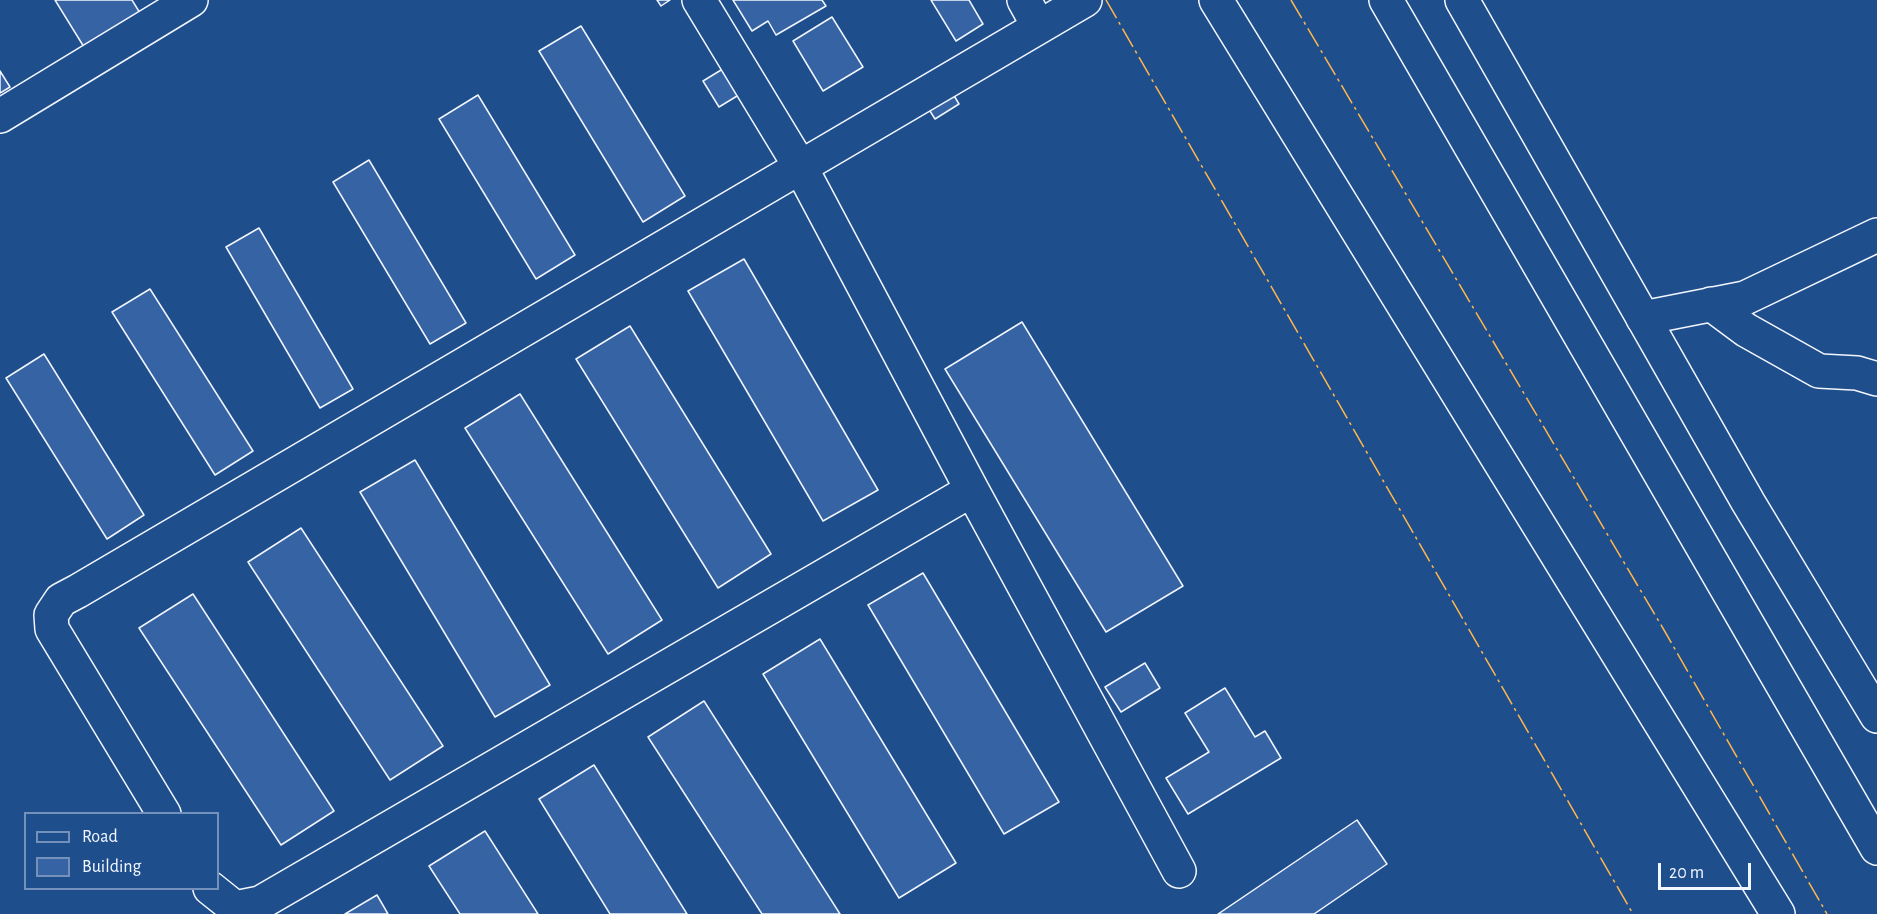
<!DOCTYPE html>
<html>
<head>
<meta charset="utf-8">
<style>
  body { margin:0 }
  #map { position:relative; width:1877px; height:914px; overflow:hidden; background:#1f4e8c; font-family:"Alegreya Sans",sans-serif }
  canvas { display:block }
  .legend { position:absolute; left:24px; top:812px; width:195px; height:78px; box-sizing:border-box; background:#1f4e8c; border:2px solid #7391ba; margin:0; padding:8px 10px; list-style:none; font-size:18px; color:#f2f6ff }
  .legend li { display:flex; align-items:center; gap:12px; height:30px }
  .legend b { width:30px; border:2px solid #7391ba }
  .scale { position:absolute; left:1658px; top:863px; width:93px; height:27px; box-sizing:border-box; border:3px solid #f2f6ff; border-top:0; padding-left:8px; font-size:18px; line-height:21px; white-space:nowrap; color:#f2f6ff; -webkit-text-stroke:4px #1f4e8c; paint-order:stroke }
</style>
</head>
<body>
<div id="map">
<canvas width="1877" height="914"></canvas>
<ul class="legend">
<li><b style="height:8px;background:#1f4e8c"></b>Road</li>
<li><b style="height:16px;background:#3563a3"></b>Building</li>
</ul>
<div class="scale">20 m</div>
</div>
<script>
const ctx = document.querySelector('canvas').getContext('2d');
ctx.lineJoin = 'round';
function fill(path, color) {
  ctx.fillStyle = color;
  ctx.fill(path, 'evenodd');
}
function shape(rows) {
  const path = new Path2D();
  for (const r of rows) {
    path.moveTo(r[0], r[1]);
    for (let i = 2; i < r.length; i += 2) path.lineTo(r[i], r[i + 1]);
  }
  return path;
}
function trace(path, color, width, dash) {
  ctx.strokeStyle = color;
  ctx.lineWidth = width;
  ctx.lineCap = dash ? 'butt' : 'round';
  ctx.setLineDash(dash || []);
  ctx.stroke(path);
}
const building = shape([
  [55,0,132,0,140,13,84,47,55,0],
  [657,0,670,0,661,6,657,0],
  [733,0,822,0,826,6,776,35,768,21,752,31,733,0],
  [931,0,969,0,983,24,956,41,931,0],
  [832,17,863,67,823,91,793,41,832,17],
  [581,26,685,196,643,222,539,51,581,26],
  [726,67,742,93,719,107,703,81,726,67],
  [0,71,10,87,0,93,0,71],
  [943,77,959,104,935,119,918,92,943,77],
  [478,95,575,255,536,279,439,119,478,95],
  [369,160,466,323,430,344,333,182,369,160],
  [259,228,353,389,320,408,226,247,259,228],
  [744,259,878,490,823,521,688,291,744,259],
  [150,289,253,451,215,475,112,312,150,289],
  [1022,322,1183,586,1106,632,945,369,1022,322],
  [630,326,771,554,718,588,576,359,630,326],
  [44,354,144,515,107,539,6,378,44,354],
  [520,394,662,620,608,654,465,428,520,394],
  [415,460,550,685,495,717,360,492,415,460],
  [301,528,443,746,390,780,248,562,301,528],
  [923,573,1059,802,1004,834,868,605,923,573],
  [193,594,334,811,281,845,139,628,193,594],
  [820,639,956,863,899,898,763,674,820,639],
  [1145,663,1160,688,1121,712,1105,687,1145,663],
  [1225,688,1255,737,1265,731,1281,758,1188,814,1166,778,1209,752,1185,713,1225,688],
  [704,701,840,914,762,914,648,737,704,701],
  [594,765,687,914,610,914,539,799,594,765],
  [1357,820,1387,864,1314,914,1218,914,1357,820],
  [485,831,538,914,460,914,429,866,485,831],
  [377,895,388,914,345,914,377,895]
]);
fill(building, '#3563a3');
trace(building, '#f2f6ff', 1.5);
const minor = shape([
  [699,0,801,168,972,490,1179,871],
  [1024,0,1039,27],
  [1216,0,1778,914],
  [0,116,191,0],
  [1711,304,1746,330,1819,371,1857,373,1877,379],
  [1643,318,1745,298,1877,235],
  [164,814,52,629,51,615,61,600,78,591,1085,0],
  [210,888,235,908,260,903,972,490]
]);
const highway = shape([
  [1386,0,1877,848],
  [1462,0,1748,502,1877,716]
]);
trace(minor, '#f2f6ff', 36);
trace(highway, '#f2f6ff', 36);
trace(minor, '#1f4e8c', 33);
trace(highway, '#1f4e8c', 33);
trace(shape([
  [1106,0,1633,914],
  [1291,0,1664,630,1827,914]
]), '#ffb74d', 1.5, [21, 4.5, 3, 4.5]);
</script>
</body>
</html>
